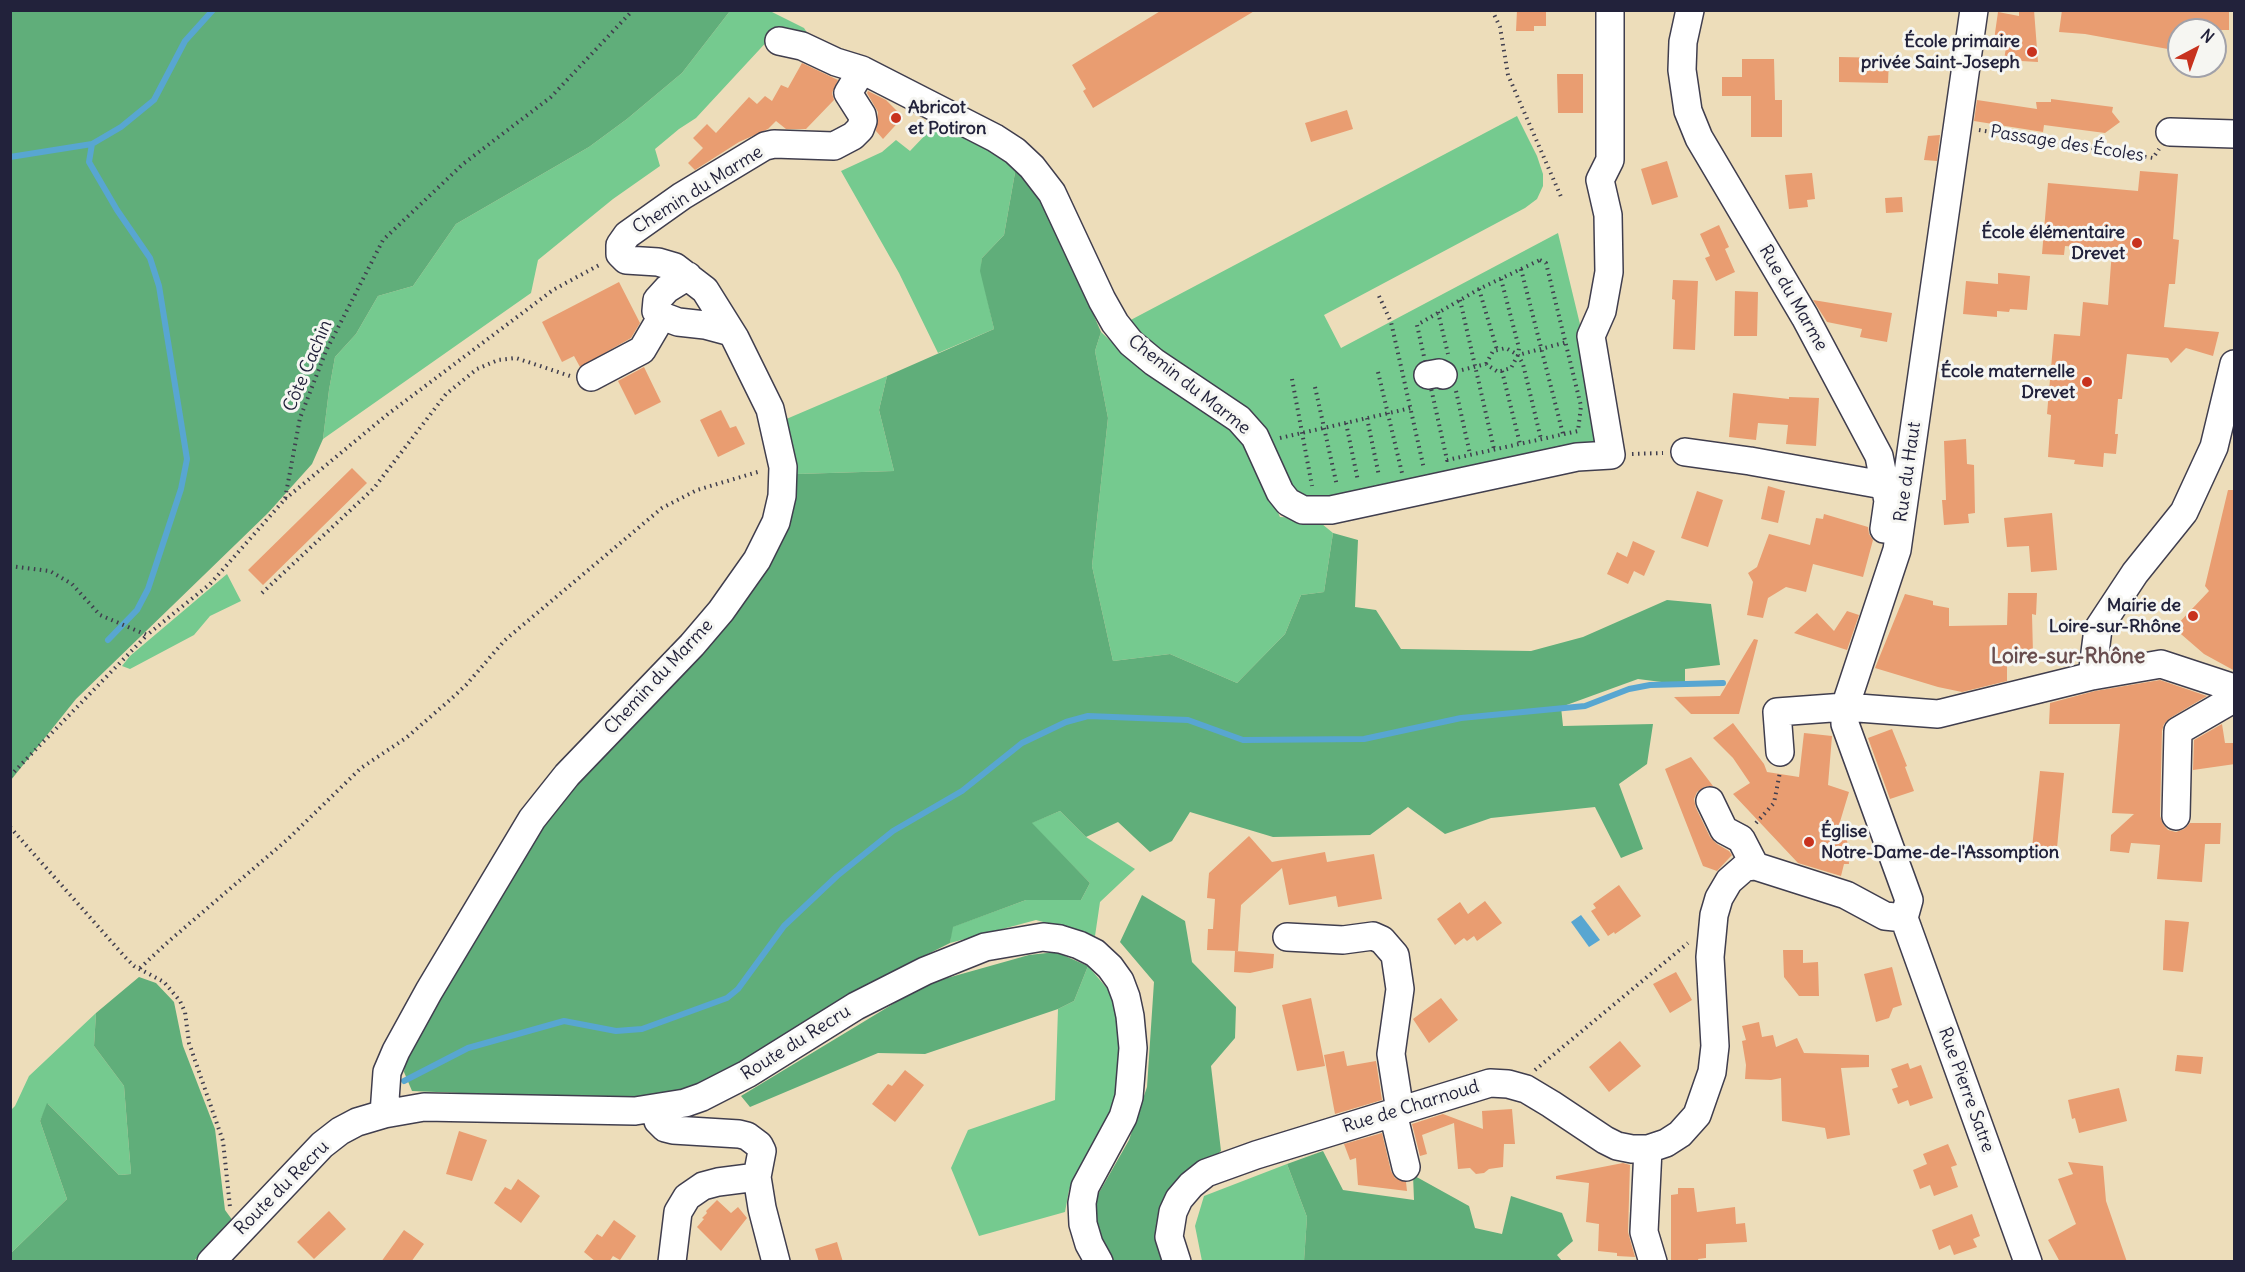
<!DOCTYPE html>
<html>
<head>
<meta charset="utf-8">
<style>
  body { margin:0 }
  #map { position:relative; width:2245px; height:1272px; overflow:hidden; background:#edddba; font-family:Delius,sans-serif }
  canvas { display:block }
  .frame { position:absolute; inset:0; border:12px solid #22223b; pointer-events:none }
  .north { position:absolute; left:2167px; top:18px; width:60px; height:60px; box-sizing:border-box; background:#f6f6f2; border:2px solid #a1a1a9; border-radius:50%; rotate:41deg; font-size:16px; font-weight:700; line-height:24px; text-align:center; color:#22223b }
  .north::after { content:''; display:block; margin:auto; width:21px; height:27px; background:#c8321e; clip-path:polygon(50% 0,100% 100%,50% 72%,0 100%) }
</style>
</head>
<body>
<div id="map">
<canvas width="2245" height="1272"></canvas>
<div class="frame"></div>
<div class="north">N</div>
</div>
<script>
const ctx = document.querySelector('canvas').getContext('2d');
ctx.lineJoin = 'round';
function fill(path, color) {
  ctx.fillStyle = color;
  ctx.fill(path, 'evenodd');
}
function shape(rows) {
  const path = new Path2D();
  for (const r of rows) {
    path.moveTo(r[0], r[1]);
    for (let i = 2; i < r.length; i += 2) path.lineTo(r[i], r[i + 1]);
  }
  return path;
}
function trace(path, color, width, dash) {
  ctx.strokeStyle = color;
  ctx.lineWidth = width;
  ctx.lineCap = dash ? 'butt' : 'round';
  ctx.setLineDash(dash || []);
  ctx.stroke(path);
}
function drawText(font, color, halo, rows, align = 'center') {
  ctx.font = font + ' Delius,sans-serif';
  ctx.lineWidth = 6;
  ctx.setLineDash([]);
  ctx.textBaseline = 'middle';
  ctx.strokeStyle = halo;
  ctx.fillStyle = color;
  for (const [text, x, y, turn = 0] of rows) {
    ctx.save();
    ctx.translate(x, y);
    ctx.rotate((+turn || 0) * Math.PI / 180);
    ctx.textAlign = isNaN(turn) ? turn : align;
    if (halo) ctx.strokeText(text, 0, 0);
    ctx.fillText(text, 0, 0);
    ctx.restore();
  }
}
fill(shape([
  [730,11,770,11,804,28,813,42,772,36,696,118,679,129,655,149,660,166,613,199,538,260,531,293,323,439,329,390,335,357,356,334,378,296,413,286,456,224,589,147,627,119,682,73],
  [1517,116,1537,156,1543,174,1543,186,1537,199,1525,208,1324,315,1341,348,1558,233,1598,399,1601,442,1325,505,1283,489,1259,429,1125,323],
  [957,128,1016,167,1004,235,982,258,981,271,994,329,938,353,899,273,841,171,882,152,896,140,910,151,931,129],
  [1101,332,1133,362,1228,421,1245,439,1280,517,1316,519,1333,533,1324,592,1301,595,1285,634,1237,683,1170,654,1113,661,1092,566,1108,418,1095,351],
  [887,376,879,410,894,471,797,474,784,420],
  [227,574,241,601,210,616,194,635,130,669,122,666,130,656],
  [1060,811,1086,837,1135,869,1100,902,1095,936,1036,920,950,943,952,927,1026,900,1081,900,1090,883,1031,823],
  [1088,966,1111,993,1125,1039,1119,1100,1111,1118,1079,1168,1069,1190,1065,1212,979,1236,951,1168,968,1130,1055,1100,1058,1009,1074,1001],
  [96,1013,94,1046,124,1086,131,1174,119,1175,48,1104,40,1121,67,1199,11,1253,11,1110,15,1106,29,1076],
  [1287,1164,1307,1217,1304,1261,1202,1261,1195,1226,1204,1196]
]), '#75ca8f');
fill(shape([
  [11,11,730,11,682,73,627,119,589,147,456,224,413,286,378,296,356,334,335,357,329,390,323,439,312,464,268,513,76,699,11,780],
  [1016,167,1041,193,1101,332,1095,351,1108,418,1092,566,1113,661,1170,654,1237,683,1285,634,1301,595,1324,592,1333,533,1358,540,1355,607,1376,610,1401,649,1531,651,1583,637,1667,600,1711,604,1720,665,1685,669,1685,685,1638,679,1561,707,1563,726,1653,724,1647,764,1619,784,1643,849,1621,858,1595,807,1491,818,1445,834,1408,807,1370,835,1273,837,1190,812,1172,841,1150,852,1118,822,1086,837,1060,811,1032,823,1090,883,1081,900,1026,900,953,927,950,943,896,970,725,1075,674,1097,631,1100,412,1091,404,1072,407,1047,502,882,573,783,795,492,797,474,894,471,879,410,887,376,994,329,980,271,982,258,1004,235],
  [1142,895,1185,921,1192,962,1236,1007,1235,1038,1211,1066,1221,1151,1174,1190,1168,1261,1113,1261,1096,1240,1096,1198,1129,1140,1147,1087,1154,982,1120,942],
  [1056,952,1088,966,1074,1001,1058,1009,925,1054,878,1053,750,1107,741,1096,926,984,1029,955],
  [139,977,156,983,174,1002,183,1046,215,1129,225,1210,233,1221,194,1261,11,1262,11,1253,67,1199,40,1121,47,1103,119,1175,131,1174,124,1086,94,1046,96,1013],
  [1323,1151,1343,1190,1414,1200,1413,1175,1469,1206,1475,1228,1502,1234,1511,1196,1562,1213,1573,1241,1557,1255,1562,1261,1304,1261,1307,1217,1287,1164]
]), '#60ae7a');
fill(shape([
  [1581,915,1600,940,1589,947,1571,922]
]), '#58a6d1');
trace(shape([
  [92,144,89,162,117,210,150,258,159,286,187,459,181,489,148,589,137,610,108,640],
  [10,157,92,144,121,127,154,100,185,41,213,10],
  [404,1081,468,1048,564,1021,616,1031,642,1029,727,998,738,989,784,926,837,876,893,831,962,791,1022,743,1066,722,1088,716,1188,720,1243,740,1364,739,1461,718,1585,706,1629,689,1650,685,1723,683]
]), '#58a6d1', 6);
fill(shape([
  [1162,10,1256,10,1093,108,1083,91,1086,89,1072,65],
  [1517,10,1546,10,1546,26,1534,26,1534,31,1516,31],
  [2019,10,2034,10,2038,62,2004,60,2007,41,1994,40,1998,12,2019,16],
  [2062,10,2229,10,2229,30,2179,30,2179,51,2085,34,2059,32],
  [1839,57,1889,58,1888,83,1839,82],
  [1742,59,1774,59,1775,100,1782,100,1782,137,1751,137,1751,96,1722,96,1722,77,1742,77],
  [802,63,838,80,832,93,834,100,806,129,786,129,776,121,768,129,739,142,695,170,688,163,703,148,693,138,707,124,716,133,749,97,757,104,765,96,772,101,781,85,788,88],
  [1557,74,1583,74,1583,113,1558,113],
  [868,91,886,100,903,117,883,139,876,131,878,112,867,93],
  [2051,99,2113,107,2112,112,2120,122,2105,133,2044,125,2043,132,1974,121,1977,100,2037,109,2036,102,2051,102],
  [1347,110,1353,129,1311,142,1305,123],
  [1940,135,1937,161,1924,160,1928,136],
  [1667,161,1678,197,1652,205,1641,169],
  [2140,171,2178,174,2173,239,2179,240,2175,284,2169,284,2164,327,2219,332,2213,356,2186,348,2171,363,2168,358,2127,354,2122,399,2118,399,2115,434,2118,434,2116,454,2104,453,2103,467,2074,464,2075,460,2048,457,2051,415,2047,414,2054,334,2080,336,2083,302,2108,305,2112,250,2065,246,2064,255,2042,254,2048,183,2138,191],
  [1812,173,1815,199,1807,200,1808,207,1789,209,1785,175],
  [1902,197,1903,212,1886,213,1885,198],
  [1719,225,1729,247,1725,249,1735,272,1716,281,1705,258,1710,256,1700,234],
  [1998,273,2030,276,2027,310,2010,309,2009,312,1997,311,1997,317,1963,314,1966,281,1998,284],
  [1673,280,1698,281,1695,350,1673,349,1675,300,1672,299],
  [619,282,640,323,631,338,580,367,574,356,562,362,542,322],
  [1735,291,1758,292,1757,336,1734,336],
  [1813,300,1892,313,1887,342,1860,337,1862,329,1827,322],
  [644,367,661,402,635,415,618,381],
  [1733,393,1789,399,1789,397,1819,398,1816,446,1786,444,1788,425,1758,423,1756,440,1729,437],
  [721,410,730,428,736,426,745,444,718,457,700,420],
  [1966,439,1967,464,1974,465,1975,513,1968,514,1969,523,1944,525,1942,500,1946,500,1944,441],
  [352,468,367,483,263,585,248,570],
  [1768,486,1785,491,1778,523,1761,519],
  [2228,490,2235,490,2235,671,2204,654,2174,628,2209,591,2205,586],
  [1697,491,1723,500,1708,547,1681,538],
  [2052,513,2057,570,2031,572,2029,546,2007,547,2004,518],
  [1824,514,1868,527,1869,534,1873,540,1863,577,1813,564,1806,592,1786,587,1768,598,1763,618,1747,615,1753,582,1748,573,1757,567,1769,534,1810,545,1816,518,1823,519],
  [1633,541,1655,551,1644,576,1634,571,1628,584,1607,574,1617,552,1627,557],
  [2008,593,2037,593,2036,615,2032,614,2033,654,2013,656,2013,663,2007,664,2007,681,1962,692,1938,687,1875,668,1905,594,1933,601,1933,605,1949,608,1949,626,2007,625],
  [1847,611,1859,615,1847,650,1794,633,1817,613,1834,631],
  [1754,639,1758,640,1739,714,1691,714,1674,697,1720,696],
  [2160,680,2207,696,2170,718,2164,724,2162,731,2160,816,2163,824,2168,830,2176,832,2184,829,2190,823,2221,823,2220,844,2205,844,2202,882,2157,879,2160,845,2131,843,2129,853,2110,851,2111,835,2134,814,2112,813,2120,724,2049,724,2050,703,2095,691],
  [1733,723,1764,764,1767,772,1799,777,1804,733,1832,736,1828,785,1849,792,1839,825,1846,827,1849,864,1844,864,1841,876,1798,863,1733,794,1750,783,1733,758,1713,738],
  [2222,724,2225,743,2235,743,2235,764,2193,770,2194,740],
  [1892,729,1907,766,1905,767,1914,791,1890,799,1868,738],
  [1691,757,1713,786,1704,787,1697,792,1694,799,1696,808,1710,837,1717,844,1729,851,1732,855,1717,871,1703,866,1665,769],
  [2040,771,2064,773,2057,848,2032,848],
  [1249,836,1272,862,1325,852,1327,862,1374,854,1382,899,1338,907,1336,896,1289,905,1282,868,1241,905,1238,951,1207,950,1208,929,1213,929,1215,899,1207,898,1209,873],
  [1619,885,1641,916,1615,934,1614,932,1608,936,1591,911,1596,908,1593,904],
  [1485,901,1502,923,1477,941,1474,936,1467,941,1464,938,1455,945,1437,919,1460,902,1468,914],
  [2165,920,2189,922,2183,972,2163,970],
  [1783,950,1803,950,1803,963,1818,962,1819,996,1799,996,1784,977],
  [1235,951,1274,954,1273,968,1250,973,1234,972],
  [1892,967,1902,1005,1893,1008,1889,1018,1876,1022,1864,974],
  [1676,972,1692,1000,1670,1013,1653,984],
  [1311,998,1325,1066,1297,1071,1282,1005],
  [1441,998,1458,1020,1429,1043,1413,1019],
  [1759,1022,1762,1037,1773,1035,1776,1047,1797,1038,1804,1053,1869,1055,1869,1067,1841,1068,1850,1135,1827,1139,1825,1128,1782,1121,1781,1078,1771,1080,1745,1079,1746,1065,1742,1041,1746,1040,1742,1026],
  [1620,1041,1641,1066,1609,1092,1589,1067],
  [1344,1051,1347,1066,1376,1061,1382,1100,1335,1114,1324,1055],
  [2177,1055,2203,1057,2201,1074,2175,1071],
  [1908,1063,1910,1069,1921,1065,1933,1098,1910,1106,1908,1100,1898,1104,1892,1089,1898,1087,1891,1069],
  [905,1070,924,1085,895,1122,872,1104,888,1084,892,1086],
  [2119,1088,2127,1121,2079,1133,2075,1118,2072,1119,2068,1100],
  [1512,1109,1515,1144,1504,1144,1503,1167,1489,1169,1484,1173,1476,1174,1470,1168,1458,1169,1454,1123,1422,1135,1427,1154,1420,1156,1412,1124,1443,1114,1483,1129,1482,1111],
  [459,1131,487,1140,472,1181,446,1174],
  [1382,1133,1391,1171,1395,1178,1406,1182,1407,1191,1358,1185,1356,1158,1350,1160,1344,1144],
  [1948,1144,1957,1165,1951,1167,1958,1187,1934,1196,1930,1185,1920,1189,1913,1170,1927,1164,1923,1154],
  [2068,1162,2103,1166,2106,1201,2127,1262,2060,1262,2048,1240,2076,1224,2058,1179,2073,1174],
  [1623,1163,1630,1165,1628,1232,1635,1257,1617,1256,1617,1253,1598,1251,1599,1224,1586,1222,1589,1183,1556,1179,1556,1176],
  [518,1179,540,1196,521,1223,494,1203,505,1187,511,1190],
  [1678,1188,1694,1188,1697,1212,1735,1207,1736,1224,1745,1223,1747,1242,1706,1244,1706,1258,1698,1259,1699,1262,1671,1262,1671,1195,1678,1194],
  [717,1200,731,1213,738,1207,747,1218,721,1251,697,1227,704,1219,702,1218,707,1213,706,1211],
  [329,1211,346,1229,314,1259,297,1242],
  [1972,1214,1980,1236,1973,1239,1977,1247,1954,1255,1950,1245,1939,1250,1932,1230],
  [614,1220,636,1236,620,1260,613,1256,609,1262,596,1262,584,1252,597,1234,602,1237],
  [404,1230,424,1244,411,1262,381,1262],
  [837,1242,843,1262,819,1262,815,1249]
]), '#e99d71');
const minor = shape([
  [1690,10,1683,42,1682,70,1688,111,1699,138,1805,317,1879,456,1888,501,1884,529],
  [779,41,802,46,836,62,862,70],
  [2170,132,2234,134],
  [688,276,667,289,657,300,656,311,662,316,678,322,705,325,731,332],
  [1428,375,1439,373,1443,375],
  [591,377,642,350,662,316],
  [1685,452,1750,461,1883,485],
  [2092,676,2098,629,2135,573,2184,512,2214,447,2234,364],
  [1780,752,1777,712,1845,707,1938,714,2092,676,2161,664,2234,688],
  [1710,801,1724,830,1741,839,1755,866],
  [2176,816,2178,731,2228,702,2234,692],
  [1904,918,1909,900,1845,724,1845,707,1897,550,1974,10],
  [1904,918,2028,1262],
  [1287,937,1343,940,1373,936,1382,940,1395,955,1400,989,1391,1054,1400,1111],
  [657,1108,658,1121,665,1128,673,1130,739,1134,747,1136,759,1145,762,1151,757,1177,762,1208,776,1262],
  [1393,1113,1406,1167],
  [384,1114,387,1072,396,1051,429,991,532,819,567,775,692,645,721,611,757,560,776,522,782,496,783,467,770,409,735,338,705,290,675,267,658,262,626,260,620,254,620,245,627,235,682,196,765,146,774,144,834,146,853,136,860,129,863,121,862,115,848,93,862,70,995,138,1015,151,1032,167,1052,193,1102,300,1115,323,1131,343,1154,362,1239,419,1255,437,1280,492,1288,502,1303,510,1331,510,1577,457,1611,455,1591,336,1602,311,1609,272,1608,215,1600,180,1610,160,1610,10],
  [1648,1149,1644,1232,1653,1262],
  [211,1262,322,1145,340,1131,357,1122,384,1114,424,1107,635,1111,685,1103,702,1097,747,1074,856,1006,925,971,985,947,1043,937,1060,939,1079,945,1095,953,1110,967,1120,981,1126,997,1130,1016,1133,1048,1129,1097,1123,1117,1085,1187,1082,1203,1083,1224,1089,1244,1099,1262],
  [672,1262,678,1212,687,1197,703,1186,718,1182,757,1177],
  [1177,1262,1169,1237,1173,1212,1179,1199,1191,1185,1206,1173,1256,1155,1490,1083,1508,1084,1526,1089,1551,1104,1605,1140,1617,1146,1632,1149,1648,1149,1666,1143,1680,1134,1697,1115,1712,1072,1715,1046,1710,957,1714,915,1719,898,1729,881,1745,867,1755,866,1846,895,1885,916,1904,918]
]);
trace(minor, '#403e4e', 30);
trace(shape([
  [1492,10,1500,27,1508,75,1562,199],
  [1979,130,2153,158,2159,149],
  [1540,260,1546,263,1581,406,1578,431,1447,460,1417,325,1479,289,1540,260],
  [1521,269,1563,434],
  [1501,279,1519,348,1518,355,1523,364,1541,439],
  [1479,289,1497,350],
  [1379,296,1391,322,1424,469],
  [1460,300,1494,449],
  [1438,312,1448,354],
  [1486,364,1493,351,1506,348,1518,355],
  [1462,370,1486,364,1498,372,1511,368,1518,355,1567,342],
  [1502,371,1520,444],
  [1378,372,1402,473],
  [1292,379,1312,486],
  [1315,387,1337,486],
  [1456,391,1470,454],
  [1367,418,1379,476],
  [1346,423,1358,481],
  [1280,438,1411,408],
  [1632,454,1663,453],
  [285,499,388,414,553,290,601,264],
  [10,566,50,571,72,584,100,615,147,635,210,584,285,499,300,418,326,351,383,240,463,164,551,97,633,10],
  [262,593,374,488,446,394,477,369,498,360,516,358,570,376],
  [10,776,147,635],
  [1756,823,1774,803,1780,772],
  [10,827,125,957,134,966,164,982,180,1001,185,1012,189,1043,223,1141,230,1207,232,1209],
  [140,968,169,941,288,839,361,768,406,738,451,699,466,685,505,640,662,508,697,490,761,471],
  [1535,1070,1688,943]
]), '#403e4e', 4, [1.5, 4.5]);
trace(minor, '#fff', 27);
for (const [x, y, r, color] of [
  [2032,52,6,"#c8321e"],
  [896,118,6,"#c8321e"],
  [2137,243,6,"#c8321e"],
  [2087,382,6,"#c8321e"],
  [2193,616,6,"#c8321e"],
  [1809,842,6,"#c8321e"]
]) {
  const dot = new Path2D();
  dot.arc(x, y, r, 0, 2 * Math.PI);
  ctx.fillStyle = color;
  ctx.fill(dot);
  trace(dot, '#f6f6f2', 2);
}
drawText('bold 18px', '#22223b', '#f6f6f2', [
  ["École primaire",2020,42],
  ["privée Saint-Joseph",2020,63],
  ["Abricot",908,108,"left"],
  ["et Potiron",908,129,"left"],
  ["École élémentaire",2125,233],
  ["Drevet",2125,254],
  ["École maternelle",2075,372],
  ["Drevet",2075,393],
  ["Mairie de",2181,606],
  ["Loire-sur-Rhône",2181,627],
  ["Église",1821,832,"left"],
  ["Notre-Dame-de-l'Assomption",1821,853,"left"]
], 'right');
drawText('18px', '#22223b', '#f6f6f2', [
  ["Passage des Écoles",2067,144,9],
  ["Chemin du Marme",698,190,-32],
  ["Rue du Marme",1793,298,60],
  ["Côte Cachin",308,366,-67],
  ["Chemin du Marme",1189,385,38],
  ["Rue du Haut",1908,472,-82],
  ["Chemin du Marme",659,677,-47],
  ["Route du Recru",796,1043,-32],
  ["Rue Pierre Satre",1966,1090,70],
  ["Rue de Charnoud",1411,1107,-17],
  ["Route du Recru",282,1188,-45]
]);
drawText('bold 21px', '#684d4e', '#f6f6f2', [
  ["Loire-sur-Rhône",2068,657]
]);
</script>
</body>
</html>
